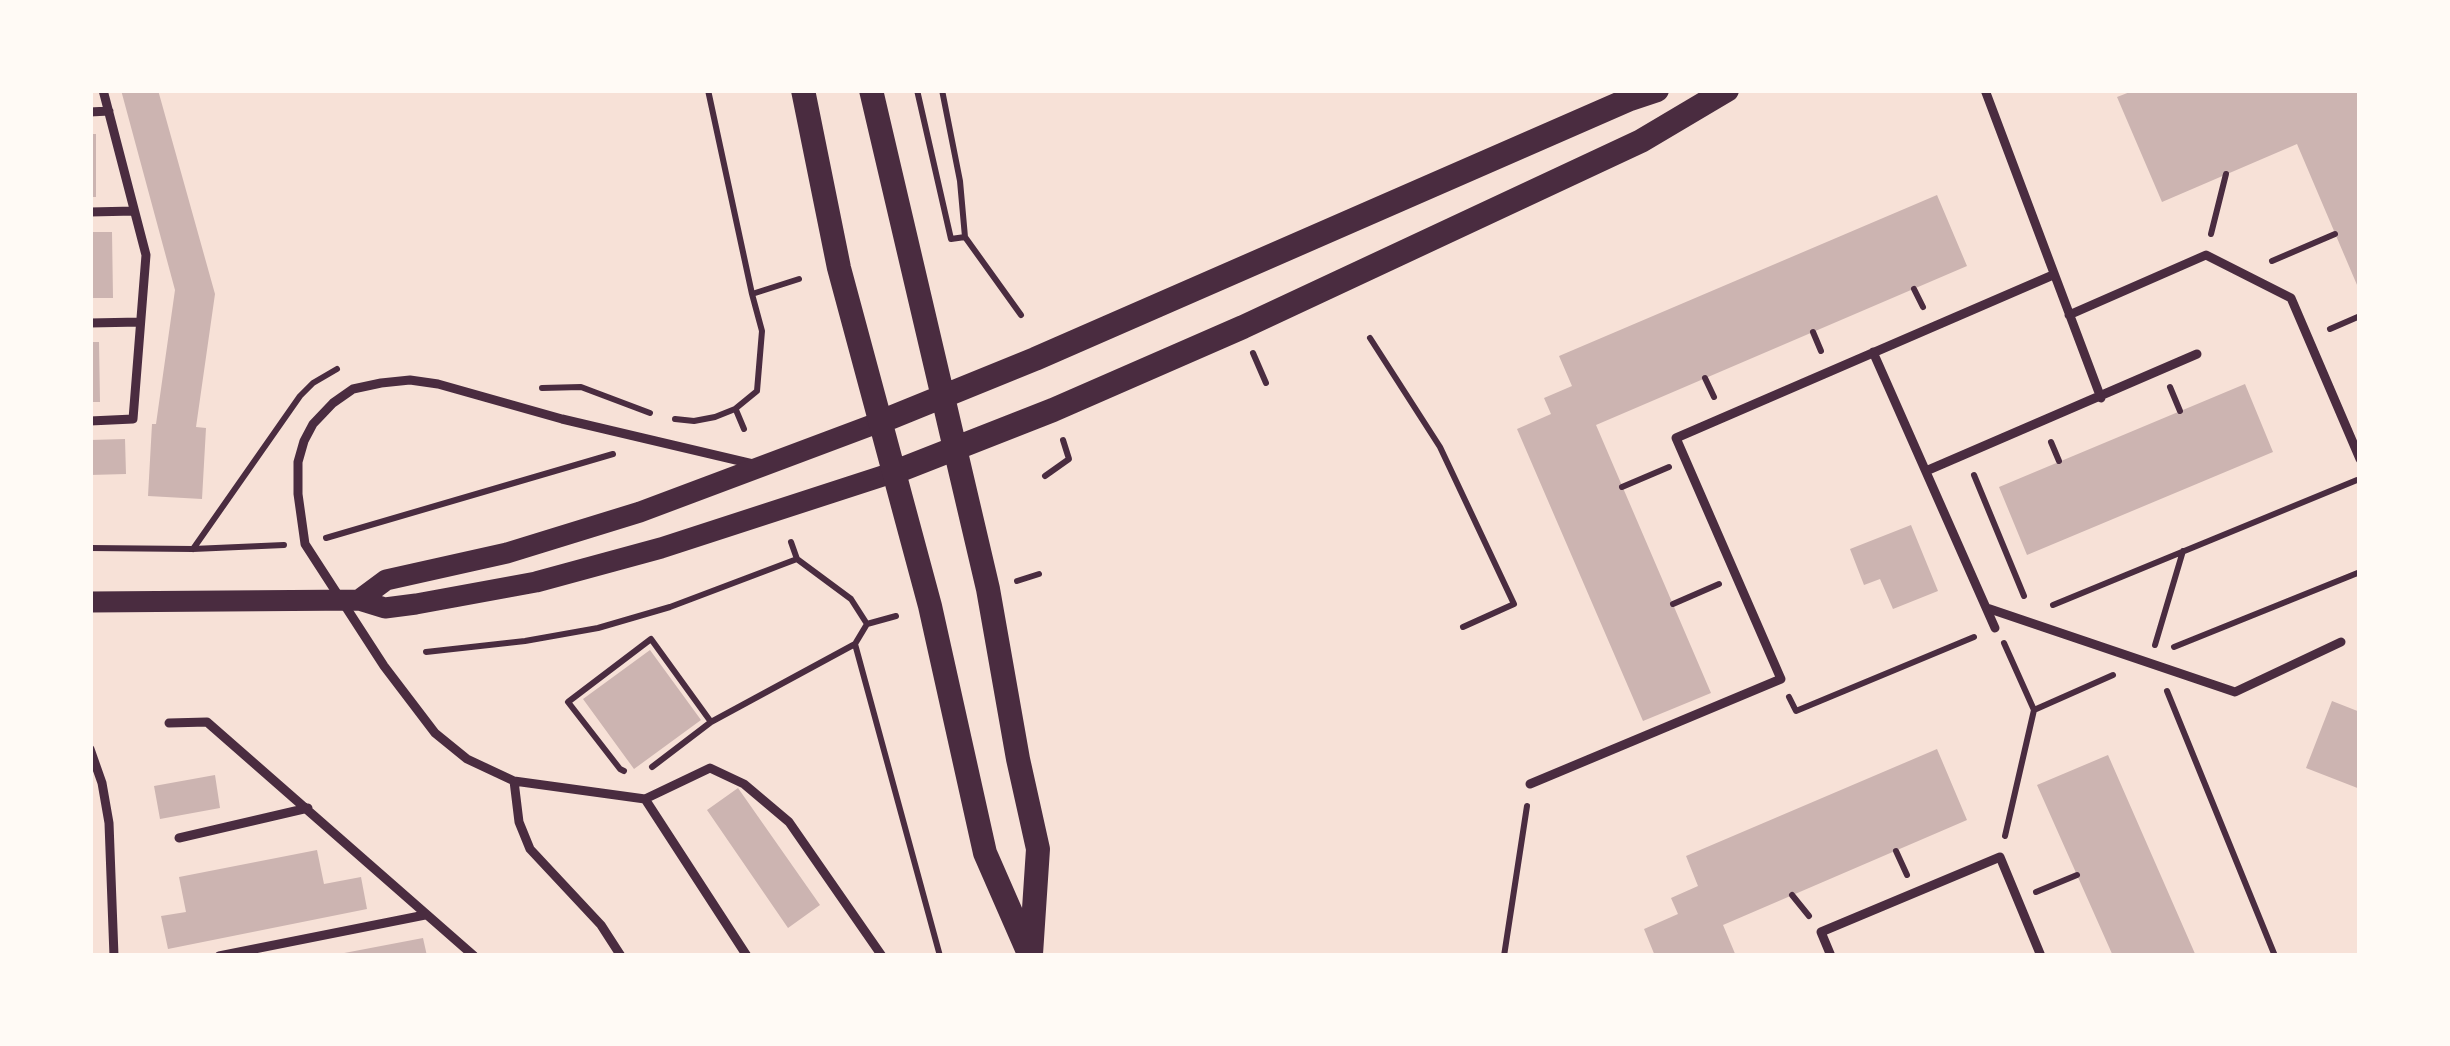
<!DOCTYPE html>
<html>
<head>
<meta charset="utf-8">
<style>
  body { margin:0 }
  #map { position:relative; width:2450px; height:1046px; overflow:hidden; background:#f7e1d7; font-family:"PT Sans",sans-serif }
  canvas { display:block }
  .frame { position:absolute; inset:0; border:93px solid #fffaf5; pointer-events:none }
</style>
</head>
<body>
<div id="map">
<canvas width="2450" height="1046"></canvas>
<div class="frame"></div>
</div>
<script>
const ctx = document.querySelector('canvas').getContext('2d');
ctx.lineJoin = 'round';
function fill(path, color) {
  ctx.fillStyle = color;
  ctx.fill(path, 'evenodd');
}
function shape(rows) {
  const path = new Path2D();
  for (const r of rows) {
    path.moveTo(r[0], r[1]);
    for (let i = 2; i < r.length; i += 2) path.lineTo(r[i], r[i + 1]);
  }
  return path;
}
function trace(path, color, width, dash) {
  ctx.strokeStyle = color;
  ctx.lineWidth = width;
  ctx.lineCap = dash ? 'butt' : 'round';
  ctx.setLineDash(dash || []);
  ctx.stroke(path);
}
fill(shape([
  [121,90,158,90,215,294,196,427,206,428,202,499,148,496,152,424,156,424,175,290],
  [2135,90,2360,90,2360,292,2297,144,2162,202,2117,97],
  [90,134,96,134,96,197,90,197],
  [1937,195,1967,266,1596,425,1711,693,1643,721,1517,429,1551,414,1544,398,1572,386,1559,356],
  [90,232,112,232,113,298,90,298],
  [90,342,99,342,100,402,90,402],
  [2245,384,2273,452,2027,555,1999,487],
  [125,439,126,474,90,475,90,440],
  [1911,525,1938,591,1893,609,1880,579,1864,585,1850,549],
  [650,650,701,720,634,769,583,699],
  [2332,701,2360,712,2360,789,2306,768],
  [1937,749,1967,820,1723,925,1736,956,1655,956,1644,929,1678,914,1671,898,1698,886,1686,856],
  [2108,755,2196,956,2113,956,2037,785],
  [215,775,220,808,160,819,154,786],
  [738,788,820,905,788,928,707,810],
  [317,850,324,884,361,877,367,909,168,949,161,916,186,912,179,877],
  [423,938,427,956,339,956,339,954]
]), '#ccb4b1');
trace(shape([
  [917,90,951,239,965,237],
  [942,90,960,181,965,237,1021,315],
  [2211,234,2226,174],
  [2272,261,2335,234],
  [1914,289,1923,307],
  [752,294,799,279],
  [2330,329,2360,316],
  [1813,332,1821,351],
  [1370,338,1440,447,1514,604,1463,627],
  [1253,353,1266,383],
  [1705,378,1714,397],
  [2170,387,2180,411],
  [542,388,581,387,650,413],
  [736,410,744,429],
  [675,419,694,421,715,417,735,409,757,391,762,331,752,294,708,90],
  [2051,442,2059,461],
  [1974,475,2024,596],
  [1045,476,1069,459,1063,440],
  [1622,487,1669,467],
  [326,538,613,454],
  [791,542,797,559,851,599,867,624,855,644,940,956],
  [90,548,193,549,284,545],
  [193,549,300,396,313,383,337,369],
  [1017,581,1039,574],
  [1673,604,1719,584],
  [2053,605,2357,480],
  [867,624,896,616],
  [2004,643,2034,710,2005,836],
  [2155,645,2183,551],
  [2174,647,2360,572],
  [426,652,525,641,598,628,670,607,797,559],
  [2167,691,2275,956],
  [1789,697,1796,711,1974,637],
  [2034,710,2113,675],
  [652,767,711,722,855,644],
  [624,771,620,769,568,702,651,639,711,722],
  [1896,851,1907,875],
  [2036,892,2077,875],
  [1792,895,1809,916],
  [1504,956,1527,806]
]), '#4a2c40', 6);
trace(shape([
  [1985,90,2101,398],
  [90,112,109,111],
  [90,212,134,211],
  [2069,315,2206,255,2291,298,2360,459],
  [90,323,140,322],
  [1873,352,1995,628],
  [90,421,133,419,146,255,103,90],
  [753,464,562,419,438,384,410,380,381,383,353,389,333,403,313,424,304,441,298,462,298,494,305,544,384,666,435,733,467,759,514,781,645,799,710,768,744,784,789,822,882,956],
  [1926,471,2197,354],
  [1987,608,2235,692,2341,642],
  [169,723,207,722,474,956],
  [90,749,102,783,109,823,114,956],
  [514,781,519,822,530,849,601,925,621,956],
  [1530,784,1781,679,1676,438,2053,275],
  [645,799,747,956],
  [179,838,308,808],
  [219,956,425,915],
  [1831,956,1821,932,2000,857,2041,956]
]), '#4a2c40', 9);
trace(shape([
  [359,600,386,580,507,553,640,512,880,422],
  [90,602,359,600,385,608,416,604,536,582,661,548,895,472]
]), '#4a2c40', 21);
trace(shape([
  [803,90,839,268,930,606,985,853,1030,956],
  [871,90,988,589,1018,759,1038,849,1031,954],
  [880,422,1035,359,1630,99,1657,90],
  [895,472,1053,410,1243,327,1641,141,1727,90]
]), '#4a2c40', 24);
</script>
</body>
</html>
